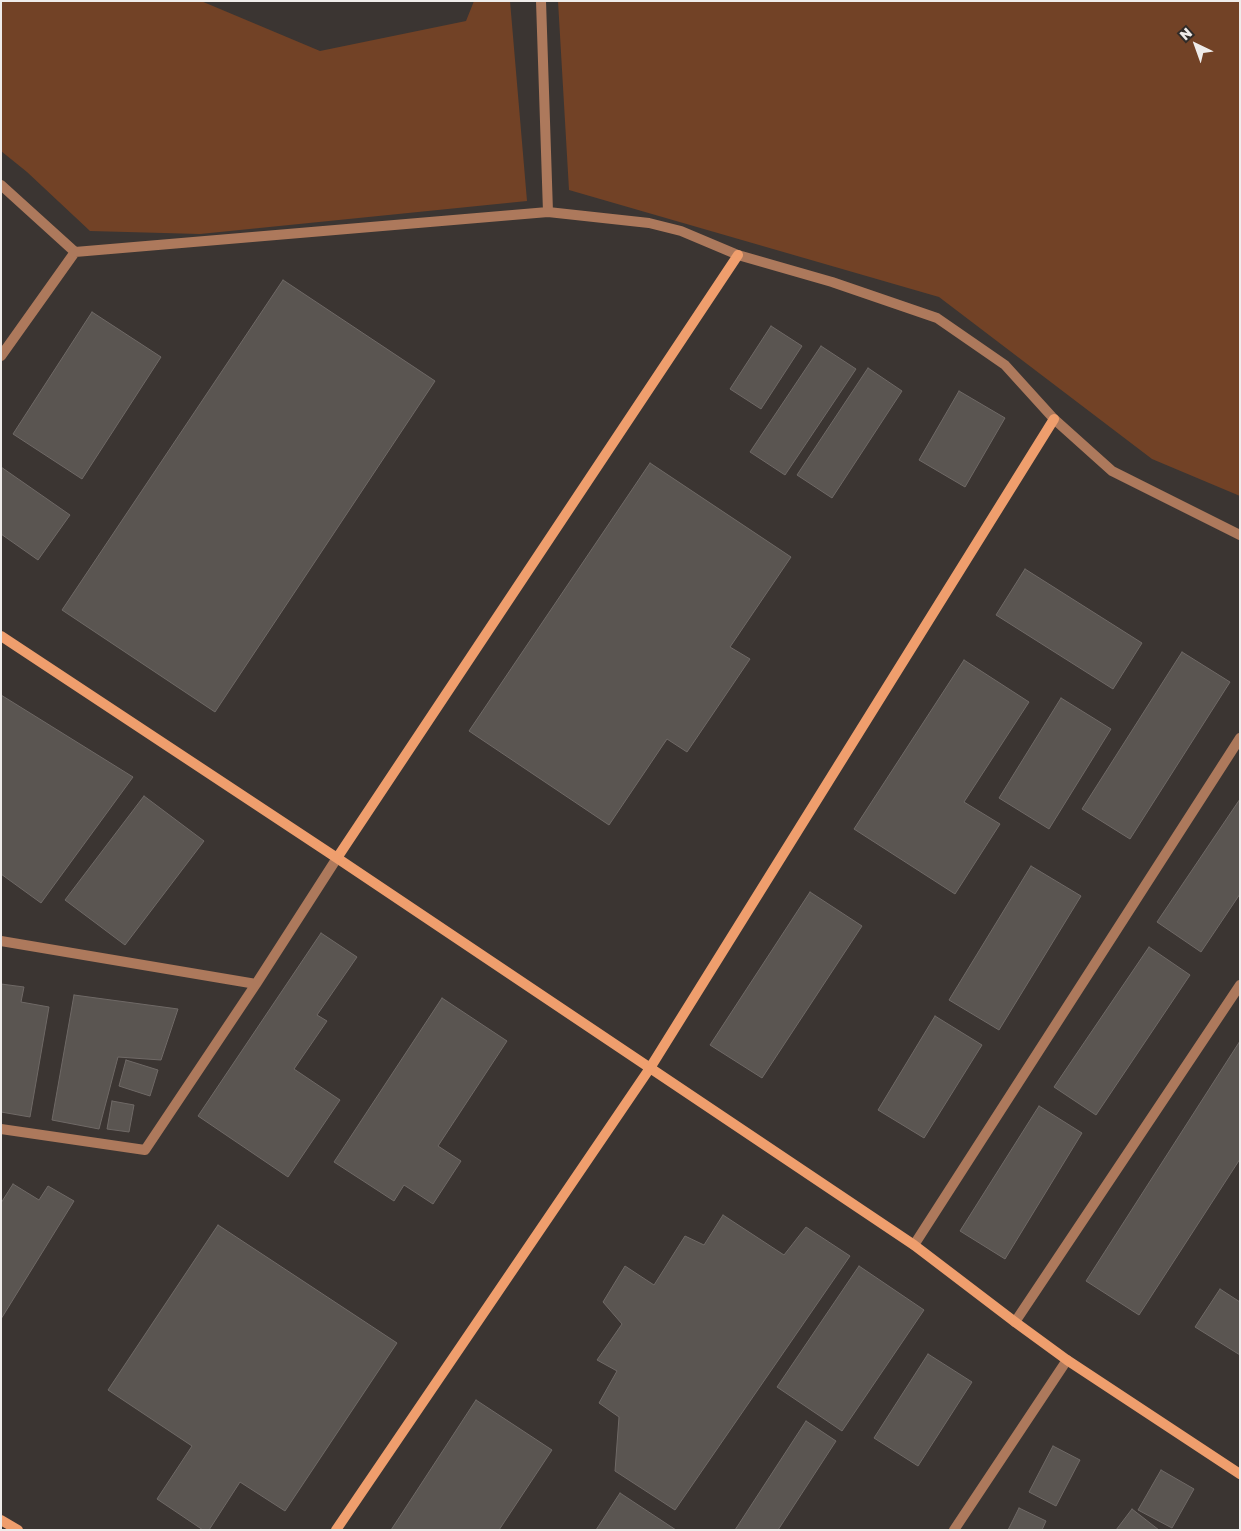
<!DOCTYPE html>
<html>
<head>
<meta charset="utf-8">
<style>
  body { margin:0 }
  #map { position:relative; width:1241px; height:1531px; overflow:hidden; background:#3b3532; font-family:"Golos Text",sans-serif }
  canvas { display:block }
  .frame { position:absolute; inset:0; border:2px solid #efecea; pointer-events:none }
  .north { position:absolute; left:1171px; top:20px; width:50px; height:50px; -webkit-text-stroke:4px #302b28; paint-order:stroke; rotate:318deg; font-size:14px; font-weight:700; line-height:20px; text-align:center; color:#efecea }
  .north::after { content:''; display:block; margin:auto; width:18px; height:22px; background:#efecea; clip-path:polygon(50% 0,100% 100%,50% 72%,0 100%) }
</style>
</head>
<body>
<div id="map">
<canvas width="1241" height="1531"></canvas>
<div class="frame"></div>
<div class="north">N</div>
</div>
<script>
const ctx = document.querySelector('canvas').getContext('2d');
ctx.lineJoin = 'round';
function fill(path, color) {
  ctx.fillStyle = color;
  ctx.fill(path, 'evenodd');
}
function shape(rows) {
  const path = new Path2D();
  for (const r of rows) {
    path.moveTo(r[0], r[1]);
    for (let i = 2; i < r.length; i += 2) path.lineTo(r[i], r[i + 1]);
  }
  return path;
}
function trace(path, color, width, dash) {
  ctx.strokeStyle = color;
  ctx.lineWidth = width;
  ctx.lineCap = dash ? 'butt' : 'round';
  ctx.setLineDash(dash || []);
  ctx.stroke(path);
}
fill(shape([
  [1,1,201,1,320,51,466,21,474,1,510,1,527,201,200,234,90,231,27,172,1,151],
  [558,1,1240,1,1240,496,1152,459,939,297,569,190]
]), '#724226');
const building = shape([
  [283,280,435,381,215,712,62,610,283,280],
  [92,312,161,357,82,479,13,434,92,312],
  [771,326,802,346,761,409,730,389,771,326],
  [821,346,856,369,785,475,750,452,821,346],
  [868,368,902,391,832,498,797,475,868,368],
  [959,391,1005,418,965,487,919,460,959,391],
  [650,463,791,557,730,647,750,659,687,752,667,739,609,825,469,731,650,463],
  [1,467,70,515,38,560,1,534,1,467],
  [1025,569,1142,643,1113,689,996,615,1025,569],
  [1182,652,1230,682,1130,839,1082,809,1182,652],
  [964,660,1029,702,964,802,1000,824,955,894,854,829,964,660],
  [1,695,133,777,41,903,1,874,1,695],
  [1061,698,1111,729,1049,829,999,798,1061,698],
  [144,796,204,841,125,945,65,900,144,796],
  [1240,799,1240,894,1201,952,1157,922,1240,799],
  [1031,866,1081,896,999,1030,949,1000,1031,866],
  [810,892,862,926,762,1078,710,1045,810,892],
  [321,933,357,957,317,1015,327,1021,294,1069,340,1100,288,1177,198,1116,321,933],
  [1149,947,1190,975,1096,1115,1054,1087,1149,947],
  [1,984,24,987,21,1002,49,1007,30,1117,1,1112,1,984],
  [74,995,178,1009,161,1060,118,1057,99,1129,52,1120,74,995],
  [442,998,507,1041,438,1146,461,1161,433,1204,404,1185,394,1201,334,1162,442,998],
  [935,1016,982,1045,924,1138,878,1110,935,1016],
  [1240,1041,1240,1159,1139,1315,1086,1281,1240,1041],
  [126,1060,158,1070,150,1096,119,1086,126,1060],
  [112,1101,134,1105,129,1132,107,1129,112,1101],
  [1039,1106,1082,1133,1005,1259,960,1231,1039,1106],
  [13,1184,39,1200,48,1186,74,1201,1,1319,1,1203,13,1184],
  [723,1215,784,1255,806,1227,850,1256,675,1510,615,1471,619,1417,599,1403,617,1371,597,1360,622,1324,603,1302,625,1266,654,1285,685,1236,704,1245,723,1215],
  [218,1225,397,1343,285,1511,240,1482,209,1530,203,1530,157,1499,192,1446,108,1390,218,1225],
  [859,1266,924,1310,842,1431,777,1387,859,1266],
  [1220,1289,1240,1302,1240,1355,1195,1327,1220,1289],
  [928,1354,972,1382,918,1466,874,1438,928,1354],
  [476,1400,552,1450,499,1530,391,1530,476,1400],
  [806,1421,836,1441,778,1530,735,1530,806,1421],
  [1053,1446,1080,1460,1056,1506,1029,1492,1053,1446],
  [1161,1470,1194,1489,1172,1528,1138,1510,1161,1470],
  [620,1493,676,1530,596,1530,620,1493],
  [1019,1508,1046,1521,1042,1530,1008,1530,1019,1508],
  [1132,1509,1159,1530,1116,1530,1132,1509]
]);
fill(building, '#5a5551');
trace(building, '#6f6966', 1);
trace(shape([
  [541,1,548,212],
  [1,185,75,252],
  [1,356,75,252,548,212,649,223,681,231,738,255,832,282,937,318,1005,365,1054,419,1112,471,1240,535],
  [1,941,256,984,337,858],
  [1,1129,145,1150,256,984],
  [914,1245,1240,738],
  [1015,1322,1240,985],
  [954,1530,1067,1360]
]), '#ad795c', 10);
trace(shape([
  [1,636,337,858,914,1245,1015,1322,1067,1360,1240,1474],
  [337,858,738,255],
  [1,1520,18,1530],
  [336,1530,650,1068,1054,419]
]), '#ef9e6d', 10);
</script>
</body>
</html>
